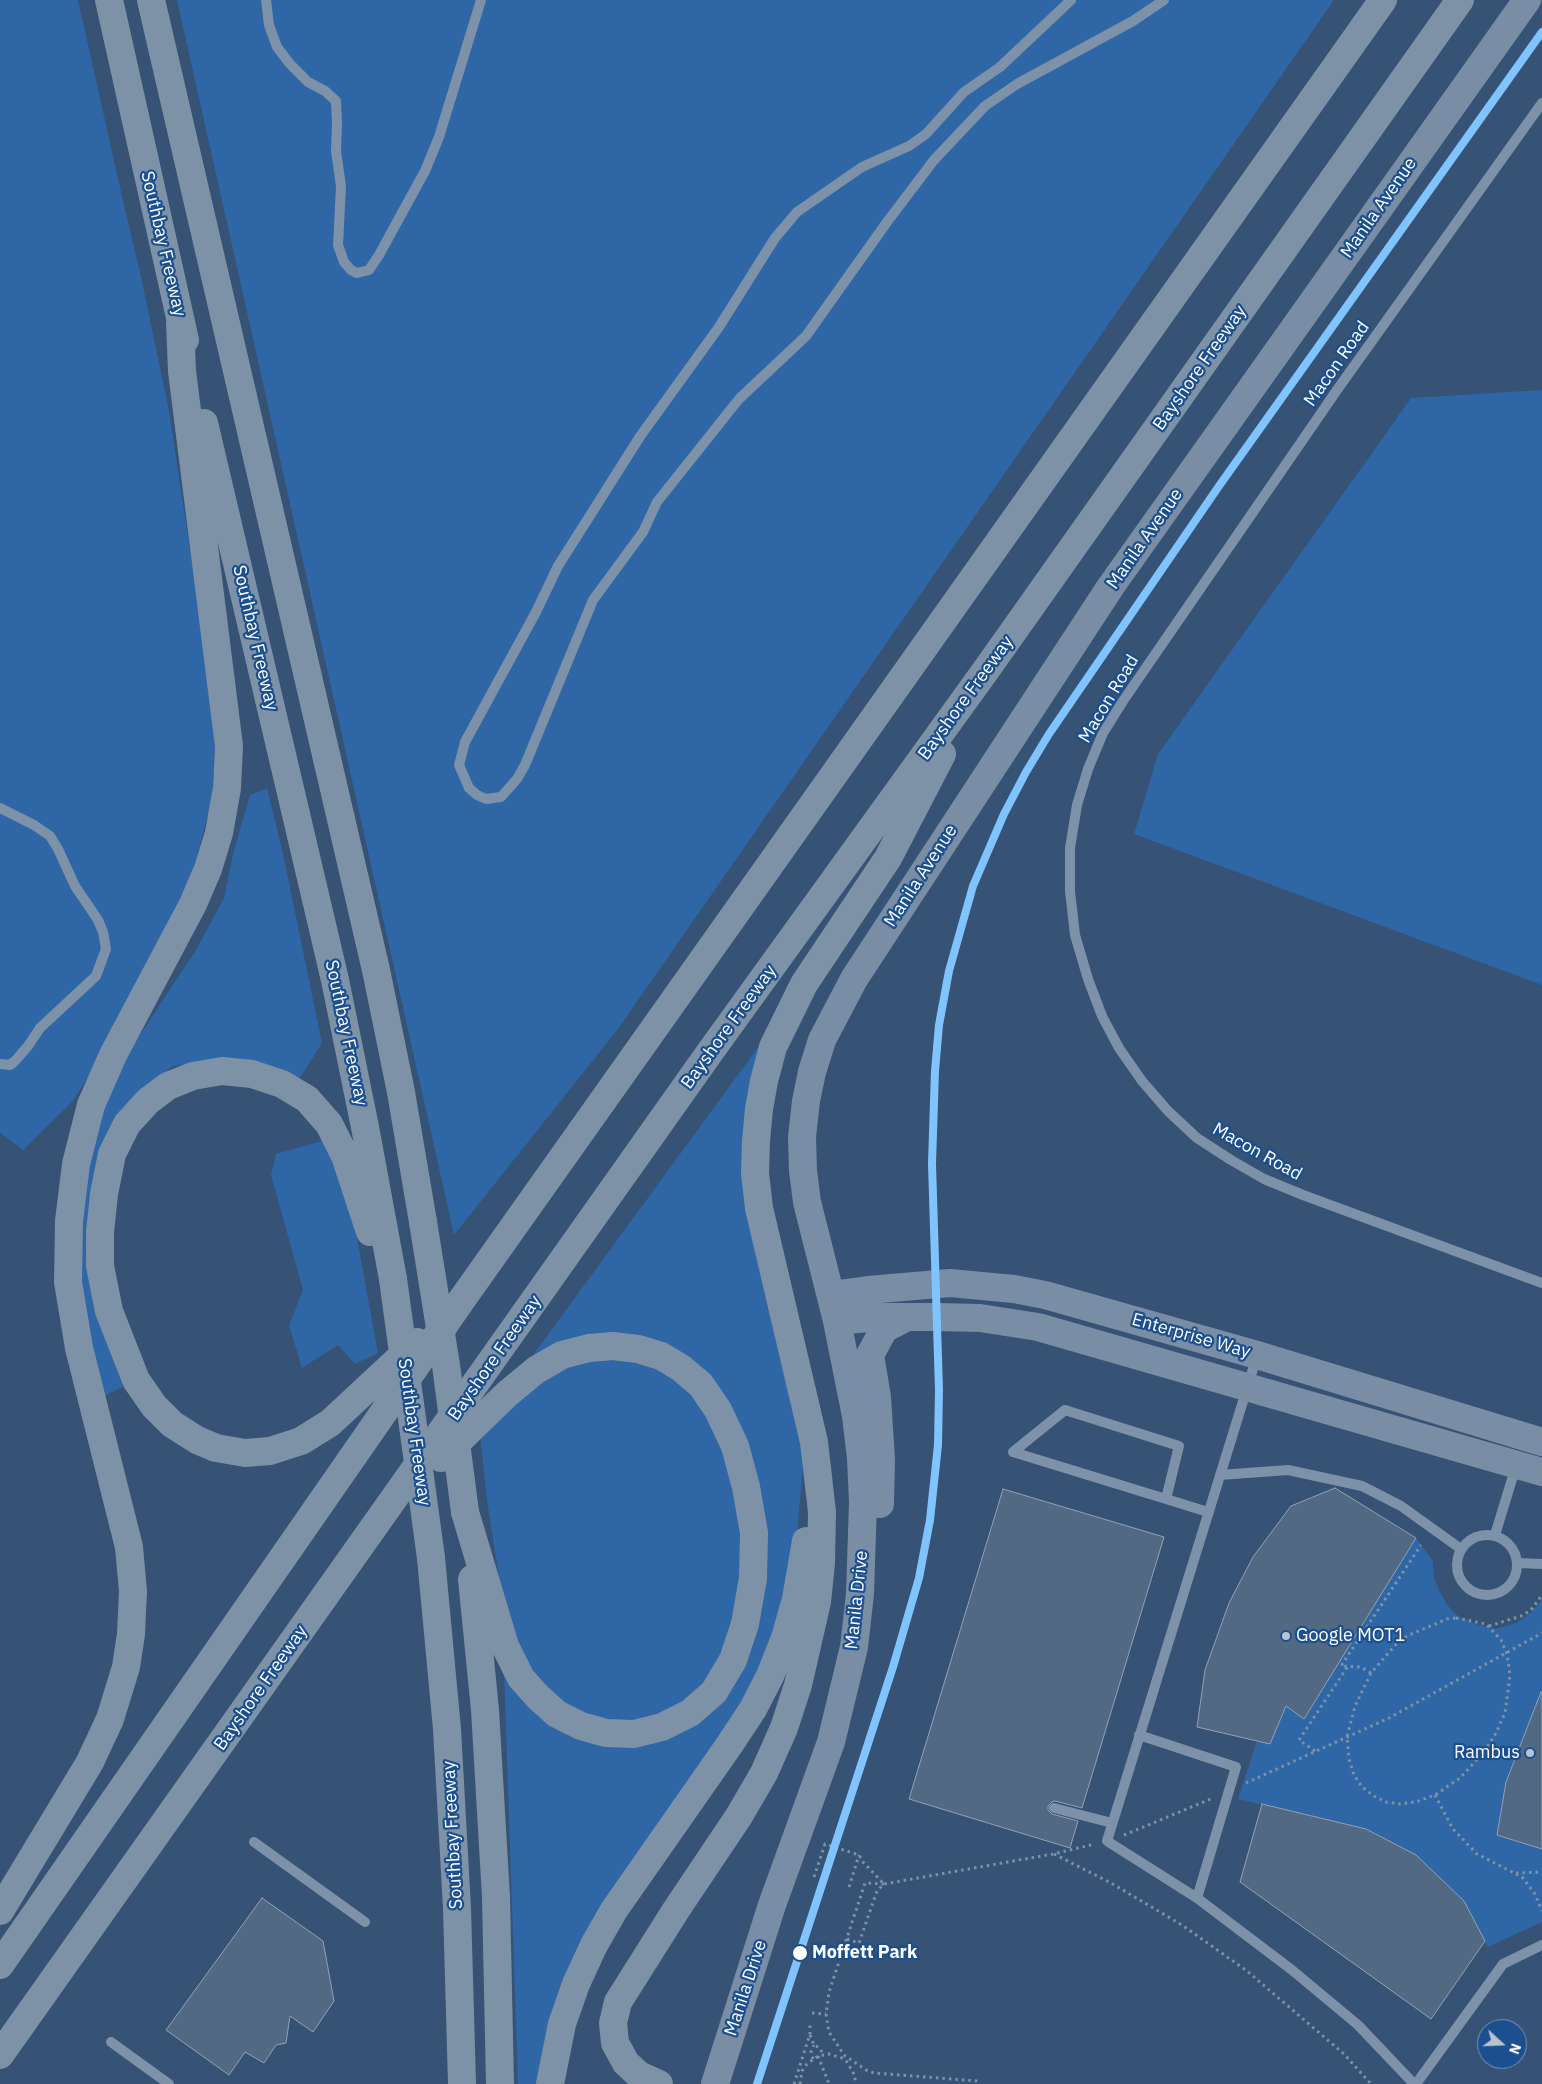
<!DOCTYPE html>
<html>
<head>
<meta charset="utf-8">
<style>
  body { margin:0 }
  #map { position:relative; width:1542px; height:2084px; overflow:hidden; background:#365274; font-family:"IBM Plex Sans",sans-serif }
  canvas { display:block }
  .north { position:absolute; left:1477px; top:2019px; width:50px; height:50px; box-sizing:border-box; background:#1b4f8f; border:1px solid #7695bc; border-radius:50%; rotate:110deg; font-size:14px; font-weight:700; line-height:20px; text-align:center; color:#fff }
  .north::after { content:''; display:block; margin:auto; width:18px; height:22px; background:#b9c2ce; clip-path:polygon(50% 0,100% 100%,50% 72%,0 100%) }
</style>
</head>
<body>
<div id="map">
<canvas width="1542" height="2084"></canvas>
<div class="north">N</div>
</div>
<script>
const ctx = document.querySelector('canvas').getContext('2d');
ctx.lineJoin = 'round';
function fill(path, color) {
  ctx.fillStyle = color;
  ctx.fill(path, 'evenodd');
}
function shape(rows) {
  const path = new Path2D();
  for (const r of rows) {
    if (r.length === 3) {
      path.moveTo(r[0] + r[2], r[1]);
      path.arc(r[0], r[1], r[2], 0, 2 * Math.PI);
      continue;
    }
    path.moveTo(r[0], r[1]);
    for (let i = 2; i < r.length; i += 2) path.lineTo(r[i], r[i + 1]);
  }
  return path;
}
function trace(path, color, width, dash) {
  ctx.strokeStyle = color;
  ctx.lineWidth = width;
  ctx.lineCap = dash ? 'butt' : 'round';
  ctx.setLineDash(dash || []);
  ctx.stroke(path);
}
function drawText(font, color, halo, rows, align = 'center') {
  ctx.font = font + ' "IBM Plex Sans",sans-serif';
  ctx.lineWidth = 4.5;
  ctx.setLineDash([]);
  ctx.textBaseline = 'middle';
  ctx.strokeStyle = halo;
  ctx.fillStyle = color;
  for (const [text, x, y, turn = 0] of rows) {
    ctx.save();
    ctx.translate(x, y);
    ctx.rotate((+turn || 0) * Math.PI / 180);
    ctx.textAlign = isNaN(turn) ? turn : align;
    if (halo) ctx.strokeText(text, 0, 0);
    ctx.fillText(text, 0, 0);
    ctx.restore();
  }
}
fill(shape([
  [0,0,78,0,124,205,142,281,169,411,213,701,215,747,212,799,193,872,104,1052,73,1101,23,1150,0,1133],
  [177,0,1334,0,618,1029,454,1235],
  [1542,390,1542,985,1134,834,1158,754,1411,398],
  [267,788,282,849,322,1043,300,1078,266,1064,221,1059,173,1066,131,1101,113,1125,101,1319,123,1387,102,1397,78,1282,86,1161,101,1108,124,1059,196,950,224,898,233,854,250,795],
  [778,1020,751,1107,804,1452,795,1560,762,1675,613,1898,543,2084,518,2084,504,1671,577,1732,690,1719,763,1582,711,1378,559,1345,533,1355],
  [325,1140,348,1189,378,1353,355,1364,338,1345,302,1368,289,1325,303,1290,271,1175,276,1154],
  [612,1355,678,1376,712,1416,747,1533,738,1620,709,1684,659,1718,605,1724,559,1705,509,1641,487,1501,480,1434,564,1363],
  [1416,1538,1433,1561,1434,1578,1440,1592,1448,1606,1458,1616,1476,1624,1495,1629,1517,1623,1530,1613,1542,1600,1542,1699,1528,1724,1506,1782,1497,1835,1542,1849,1542,1922,1488,1947,1464,1901,1416,1855,1366,1829,1238,1799,1257,1741,1270,1744,1286,1705,1304,1719]
]), '#2f66a5');
const building = shape([
  [1335,1488,1416,1538,1304,1719,1286,1706,1270,1744,1197,1727,1205,1670,1229,1603,1253,1557,1291,1506,1335,1488],
  [1003,1489,1164,1537,1082,1808,1055,1801,1052,1802,1048,1806,1048,1810,1052,1814,1078,1821,1070,1848,909,1799,1003,1489],
  [1541,1692,1542,1692,1542,1849,1497,1835,1506,1782,1541,1692],
  [1262,1804,1366,1829,1416,1855,1464,1901,1485,1941,1431,2019,1240,1882,1262,1804],
  [262,1898,323,1941,334,2001,313,2032,290,2016,286,2043,276,2045,264,2063,245,2052,229,2075,166,2030,262,1898]
]);
fill(building, '#526984');
trace(building, '#92a2b6', 1);
trace(shape([
  [1456,1618,1486,1624,1501,1640,1507,1654,1510,1675,1505,1713,1496,1733,1484,1752,1460,1778,1435,1795,1416,1802,1400,1804,1386,1802,1374,1796,1362,1787,1354,1775,1349,1759,1347,1737,1355,1706,1371,1673,1398,1642,1409,1635,1447,1619,1456,1618],
  [1489,1626,1521,1616,1531,1610,1542,1595],
  [1371,1673,1361,1667,1341,1666,1421,1545],
  [1315,1751,1299,1740,1348,1666],
  [1246,1783,1389,1718,1542,1633],
  [1435,1795,1453,1829,1477,1854,1522,1877,1535,1894,1542,1911],
  [1124,1835,1213,1798],
  [1054,1854,1111,1883,1182,1925,1247,1971,1344,2054,1371,2084],
  [1516,1873,1542,1872],
  [814,1877,825,1844,859,1855,863,1862,884,1884],
  [884,1884,865,1883,829,1992,826,2014,829,2032,844,2055,866,2070,874,2073,979,2081],
  [849,1887,859,1855],
  [847,1939,859,1943,877,1891,884,1884,1053,1854,1095,1844],
  [812,2013,826,2014],
  [810,2035,814,2045,820,2048,823,2055],
  [818,2056,829,2084],
  [813,2059,811,2052,814,2045],
  [794,2084,810,2034,810,2025],
  [800,2084,802,2071,807,2064,818,2056,829,2054,842,2058,847,2062,855,2076,855,2084]
]), '#7d92a8', 3, [2.5, 4]);
trace(shape([
  [266,0,269,25,277,47,290,64,308,82,325,91,336,101,337,124,336,151,341,186,338,245,344,262,351,270,357,273,369,270,379,255,425,171,439,137,481,0],
  [1071,0,1000,67,964,92,926,134,909,146,862,167,797,212,775,238,719,327,641,435,558,566,536,612,465,742,459,765,469,788,477,795,486,799,501,797,517,779,525,765,593,600,643,532,657,502,739,399,806,336,887,222,934,160,985,106,1017,84,1133,21,1164,0],
  [1542,103,1337,390,1123,701,1103,733,1088,769,1077,805,1070,848,1070,891,1075,935,1088,979,1102,1016,1119,1048,1142,1081,1168,1111,1197,1138,1231,1160,1264,1179,1303,1195,1542,1283],
  [0,808,34,825,50,836,58,849,75,886,98,920,103,932,106,949,96,976,40,1028,28,1046,15,1061,10,1065,0,1064],
  [1257,1356,1107,1841,1197,1898,1292,1970,1358,2025,1414,2084],
  [1220,1475,1288,1470,1362,1486,1401,1506,1461,1549],
  [1166,1499,1179,1446,1065,1410,1013,1452,1166,1499,1208,1512],
  [1487,1565,30],
  [1495,1535,1516,1466],
  [1518,1563,1542,1564],
  [1139,1735,1236,1767,1197,1898],
  [1054,1808,1112,1823],
  [254,1842,365,1922],
  [111,2042,169,2084],
  [1416,2084,1503,1964,1542,1945]
]), '#7d92a8', 10);
trace(shape([
  [831,1295,868,1290,950,1283,1014,1289,1045,1295,1257,1355,1542,1442],
  [837,1321,879,1317,937,1317,980,1318,1038,1327,1542,1472],
  [880,1504,881,1460,877,1397,870,1355,884,1329,905,1318],
  [715,2084,772,1905,831,1742,854,1647,860,1594,863,1502,861,1458,856,1416,837,1321,807,1202,803,1171,802,1137,806,1101,812,1072,822,1040,854,979,1111,586,1527,0]
]), '#798da4', 28);
trace(shape([
  [109,0,185,340],
  [151,0,376,970,401,1092,423,1222],
  [204,423,335,980,365,1127,393,1279],
  [370,1232,345,1156,329,1124,307,1099,282,1084,252,1074,222,1071,193,1076,168,1086,148,1101,127,1124,112,1154,104,1194,100,1232,100,1266,109,1311,136,1380,154,1406,172,1424,197,1440,216,1448,245,1453,270,1451,301,1441,330,1423,417,1342],
  [441,1458,507,1394,536,1370,562,1355,589,1348,613,1346,638,1349,661,1356,681,1368,701,1385,718,1410,735,1446,746,1487,754,1533,753,1578,745,1624,733,1660,714,1692,690,1713,662,1727,634,1734,606,1733,581,1726,557,1714,538,1697,521,1678,505,1646,465,1512],
  [431,1558,447,1729,457,1908,462,2084],
  [472,1579,485,1710,496,1897,500,2084],
  [0,1911,90,1762,110,1719,126,1667,131,1634,133,1591,129,1547,79,1348,68,1282,69,1221,76,1164,91,1105,113,1055,193,904,208,869,219,833,227,788,229,746,182,371,180,323],
  [0,1965,463,1298,1383,0],
  [0,2055,710,1052,986,670,1460,0],
  [550,2084,562,2024,576,1984,594,1945,614,1910,730,1744,753,1709,770,1676,785,1638,796,1599,806,1541],
  [659,2084,639,2075,626,2063,615,2043,613,2023,618,2002,676,1910,739,1816,764,1773,784,1728,798,1685,817,1602,821,1563,822,1512,814,1442,759,1208,755,1173,756,1141,759,1109,764,1081,773,1047,804,984,888,858,942,754]
]), '#7e92a7', 28);
trace(shape([
  [423,1222,446,1365,465,1512],
  [393,1279,431,1558]
]), '#7e92a7', 28);
trace(shape([
  [757,2084,893,1667,919,1578,930,1520,938,1445,939,1390,932,1164,935,1071,939,1025,949,971,973,886,1004,814,1026,772,1049,734,1219,486,1542,32]
]), '#80c4ff', 8);
for (const [x, y, r, color] of [
  [1286,1636,5,"#b9c2ce"],
  [1530,1753,5,"#b9c2ce"],
  [800,1953,8,"#fff"]
]) {
  const dot = new Path2D();
  dot.arc(x, y, r, 0, 2 * Math.PI);
  ctx.fillStyle = color;
  ctx.fill(dot);
  trace(dot, '#1b4f8f', 2);
}
drawText('18px', '#fff', '#1b4f8f', [
  ["Manila Avenue",1379,208,-55],
  ["Southbay Freeway",163,244,77],
  ["Macon Road",1337,364,-55],
  ["Bayshore Freeway",1200,368,-55],
  ["Manila Avenue",1145,539,-55],
  ["Southbay Freeway",255,638,77],
  ["Bayshore Freeway",966,698,-54],
  ["Macon Road",1109,699,-59],
  ["Manila Avenue",921,876,-57],
  ["Bayshore Freeway",729,1027,-54],
  ["Southbay Freeway",346,1033,78],
  ["Macon Road",1257,1152,29],
  ["Enterprise Way",1191,1336,16],
  ["Bayshore Freeway",495,1358,-55],
  ["Southbay Freeway",414,1432,82],
  ["Manila Drive",857,1600,-84],
  ["Bayshore Freeway",261,1688,-55],
  ["Southbay Freeway",453,1835,-93],
  ["Manila Drive",746,1988,-72]
]);
drawText('18px', '#fff', '#1b4f8f', [
  ["Google MOT1",1296,1636],
  ["Rambus",1520,1753,"right"]
], 'left');
drawText('bold 18px', '#fff', '#1b4f8f', [
  ["Moffett Park",812,1953]
], 'left');
</script>
</body>
</html>
